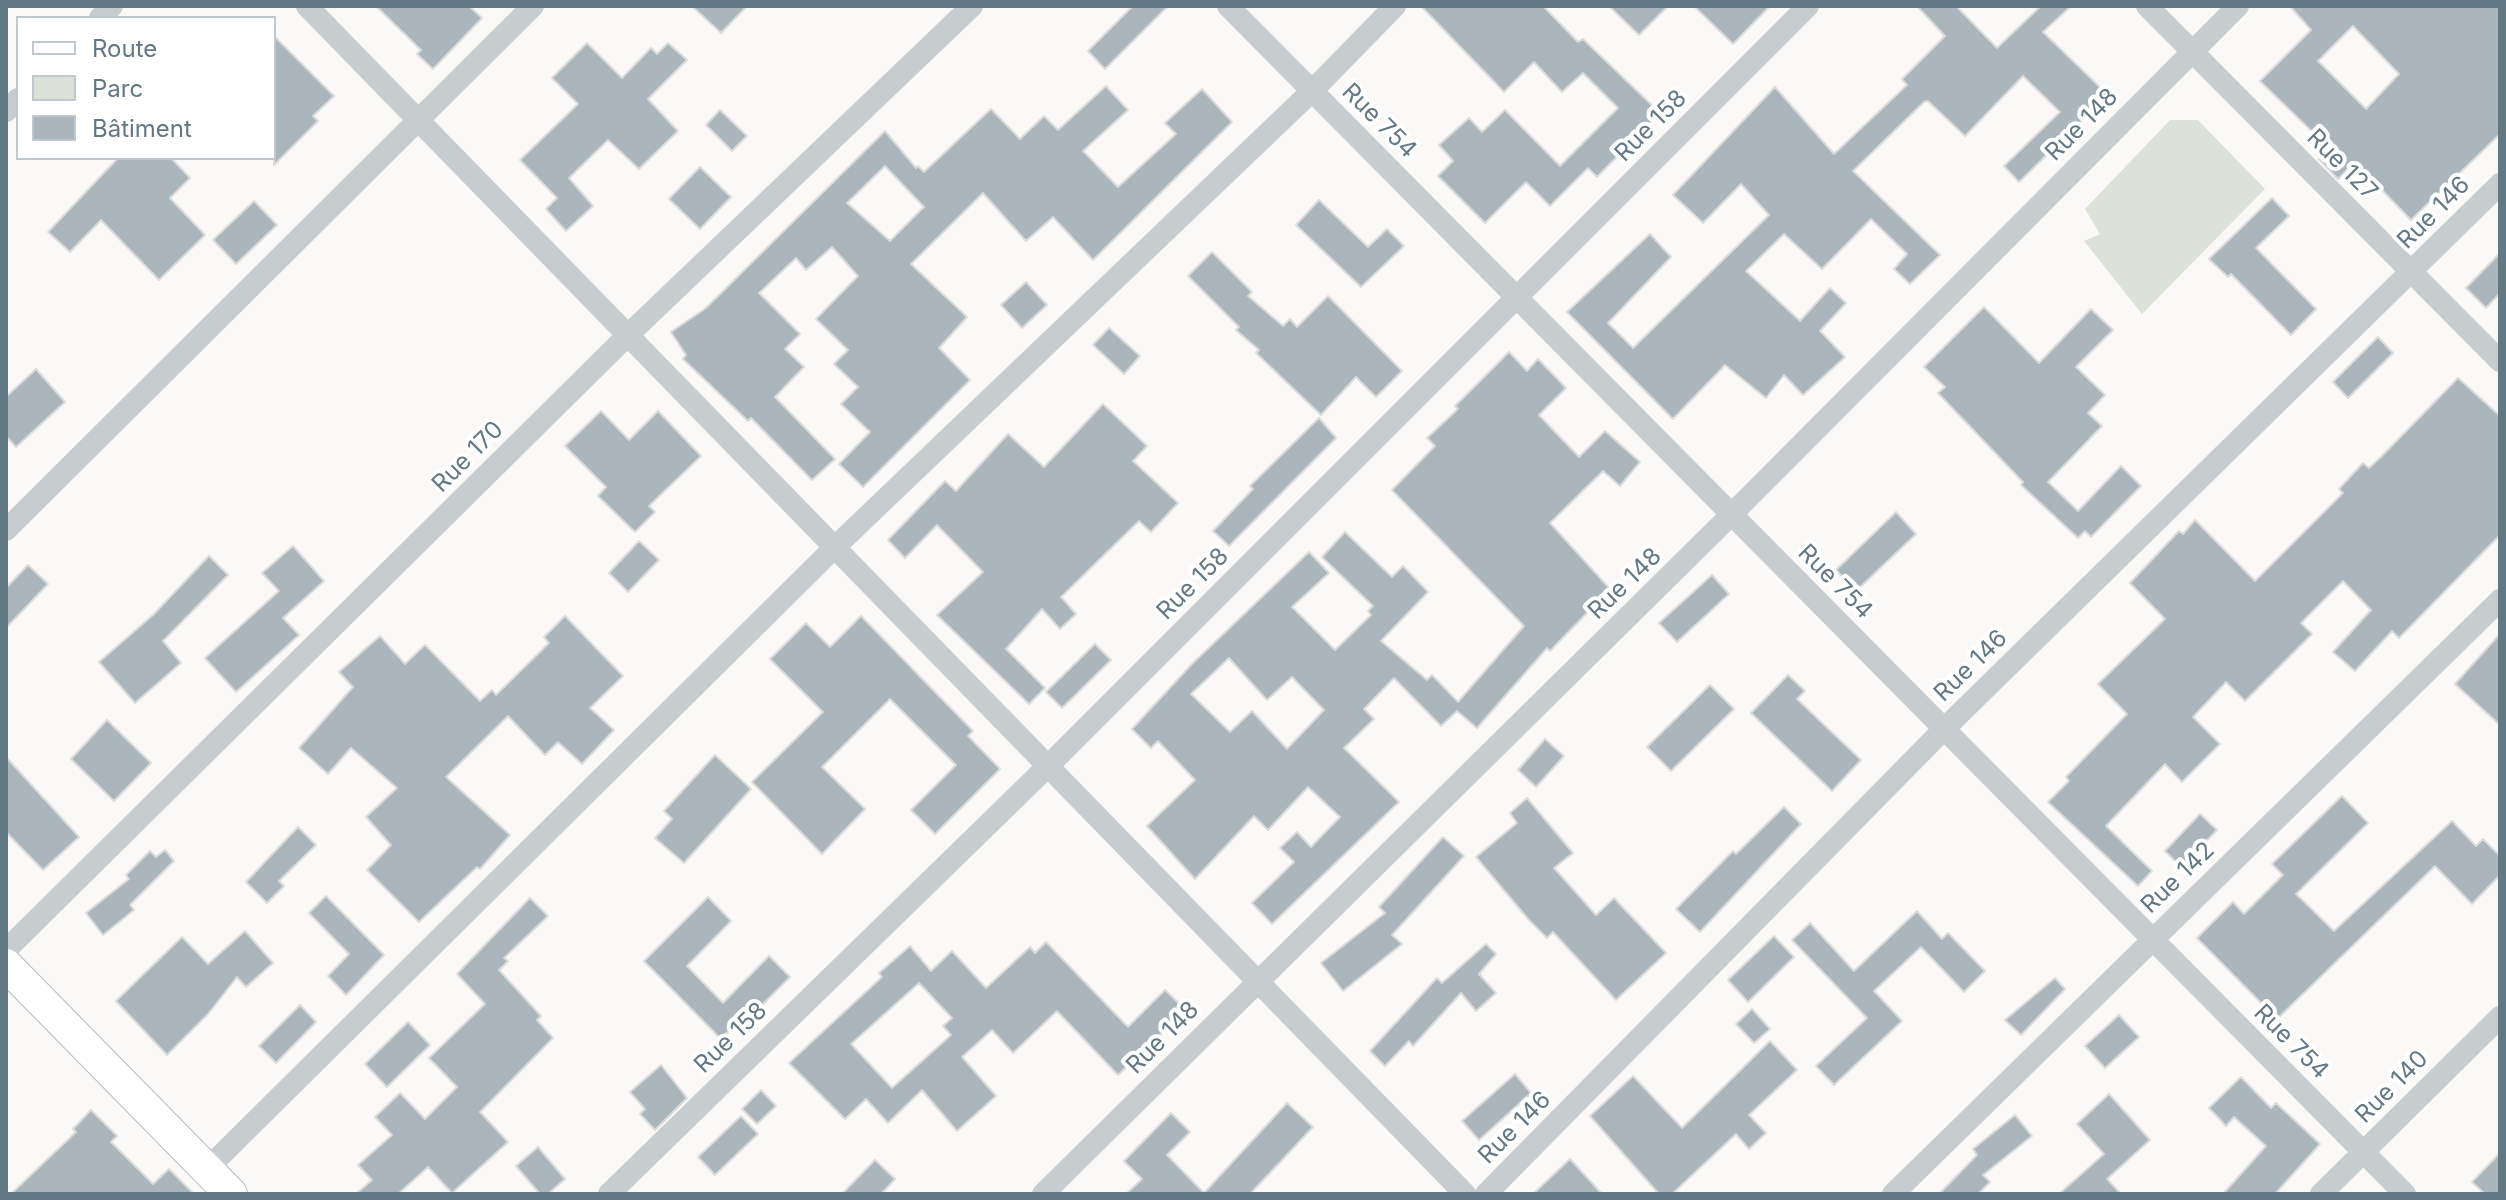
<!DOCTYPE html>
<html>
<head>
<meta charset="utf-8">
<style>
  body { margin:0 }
  #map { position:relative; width:2506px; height:1200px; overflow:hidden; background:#faf9f7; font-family:Inter,sans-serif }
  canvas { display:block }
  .frame { position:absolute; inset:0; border:8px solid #627884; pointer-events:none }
  .legend { position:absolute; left:16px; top:16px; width:260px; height:144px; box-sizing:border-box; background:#fff; border:2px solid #c0c9ce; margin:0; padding:10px 14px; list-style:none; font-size:24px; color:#627884 }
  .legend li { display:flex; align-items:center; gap:16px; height:40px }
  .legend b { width:40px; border:2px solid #c0c9ce }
</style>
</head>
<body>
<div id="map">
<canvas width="2506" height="1200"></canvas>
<div class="frame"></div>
<ul class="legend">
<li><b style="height:10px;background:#fff"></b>Route</li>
<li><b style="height:22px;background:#dce2d8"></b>Parc</li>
<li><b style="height:22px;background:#aab6bb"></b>Bâtiment</li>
</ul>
</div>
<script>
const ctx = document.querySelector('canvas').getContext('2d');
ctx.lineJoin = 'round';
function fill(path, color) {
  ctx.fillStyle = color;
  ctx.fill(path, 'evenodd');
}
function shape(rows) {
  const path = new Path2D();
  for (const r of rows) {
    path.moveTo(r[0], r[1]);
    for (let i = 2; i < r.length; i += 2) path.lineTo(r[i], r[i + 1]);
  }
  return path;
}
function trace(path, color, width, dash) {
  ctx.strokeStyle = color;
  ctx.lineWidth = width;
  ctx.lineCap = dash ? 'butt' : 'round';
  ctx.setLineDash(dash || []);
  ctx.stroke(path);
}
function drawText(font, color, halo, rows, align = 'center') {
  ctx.font = font + ' Inter,sans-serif';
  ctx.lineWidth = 8;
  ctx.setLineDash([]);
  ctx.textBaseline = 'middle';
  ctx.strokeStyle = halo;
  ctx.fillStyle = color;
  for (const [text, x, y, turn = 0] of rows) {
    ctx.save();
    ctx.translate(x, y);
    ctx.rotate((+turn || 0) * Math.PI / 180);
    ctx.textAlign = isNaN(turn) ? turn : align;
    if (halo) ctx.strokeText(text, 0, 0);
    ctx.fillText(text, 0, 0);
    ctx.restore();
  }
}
fill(shape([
  [2170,120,2198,120,2265,189,2142,314,2084,241,2100,234,2085,209]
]), '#dce2d8');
const building = shape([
  [376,6,469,6,482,18,433,69,417,54,421,50,376,6],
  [692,6,747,6,721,33,692,6],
  [1133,6,1168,6,1105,69,1088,51,1133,6],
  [1421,6,1543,6,1578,42,1583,39,1660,113,1597,177,1588,168,1550,206,1526,182,1485,223,1438,176,1453,161,1439,145,1469,118,1482,132,1505,110,1560,166,1618,108,1583,73,1562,92,1534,62,1504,92,1421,6],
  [1609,6,1668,6,1639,35,1609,6],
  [1694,6,1770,6,1733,44,1694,6],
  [1917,6,1956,6,1997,48,2041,6,2071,6,2043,32,2108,95,2019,182,2004,166,2060,112,2023,76,1965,136,1928,101,1924,102,1853,171,1940,255,1910,284,1894,269,1907,254,1871,219,1822,269,1784,234,1746,271,1800,321,1830,288,1846,303,1820,331,1845,357,1803,395,1784,375,1766,398,1725,365,1673,419,1567,312,1650,234,1671,257,1608,323,1633,348,1769,215,1741,184,1703,223,1673,195,1775,87,1834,154,1907,85,1902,79,1945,36,1917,6],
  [2290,6,2500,6,2500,134,2411,220,2355,162,2338,179,2319,159,2329,148,2260,81,2311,30,2290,6],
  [2353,26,2399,74,2366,109,2318,61,2353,26],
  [274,36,334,96,313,116,318,121,274,165,274,36],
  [587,43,622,78,651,48,657,54,668,43,687,60,648,99,678,131,639,169,608,140,569,178,593,206,566,231,546,209,557,198,520,160,578,104,552,78,587,43],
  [1106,86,1128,110,1083,151,1118,187,1176,134,1165,123,1202,89,1232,122,1093,260,1053,217,1026,241,983,193,911,264,967,317,939,348,970,380,863,487,839,464,870,432,841,404,858,387,834,364,848,350,816,319,858,276,832,247,806,270,796,258,759,293,800,334,785,349,804,367,775,397,835,459,812,480,751,418,748,421,683,359,686,355,671,332,706,308,885,131,916,168,918,166,924,172,991,109,1020,139,1044,116,1058,130,1106,86],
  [885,166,924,207,890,241,847,203,885,166],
  [720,110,747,136,732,151,706,125,720,110],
  [118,158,171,158,190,178,170,198,205,235,159,280,101,220,70,252,48,232,118,158],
  [700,167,731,197,700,229,669,199,700,167],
  [2272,198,2289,216,2256,248,2316,309,2291,335,2231,274,2228,277,2209,259,2272,198],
  [1319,200,1368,247,1387,229,1404,246,1361,287,1296,225,1319,200],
  [254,201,277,225,236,264,213,240,254,201],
  [1212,252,1252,292,1248,296,1283,326,1290,319,1297,327,1328,296,1402,371,1376,397,1356,377,1321,415,1256,353,1259,350,1236,330,1239,327,1188,276,1212,252],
  [2500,253,2500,293,2486,308,2466,288,2500,253],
  [1026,282,1047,305,1022,328,1001,305,1026,282],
  [1984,307,2039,363,2091,309,2113,330,2076,367,2105,395,2088,413,2102,426,2048,482,2078,511,2121,466,2141,486,2091,537,2085,531,2078,538,2021,485,2023,482,1938,393,1945,387,1924,367,1984,307],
  [1109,328,1140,356,1124,374,1093,345,1109,328],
  [2378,337,2393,353,2348,398,2333,382,2378,337],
  [1509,352,1527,371,1538,359,1566,388,1539,415,1579,457,1605,431,1640,462,1620,486,1603,471,1550,523,1610,589,1550,651,1547,648,1477,728,1457,711,1441,726,1394,678,1364,709,1374,719,1344,748,1399,802,1272,924,1252,903,1294,862,1280,848,1297,832,1311,847,1340,817,1308,787,1268,830,1254,816,1195,879,1147,826,1195,780,1158,741,1151,748,1132,729,1192,664,1309,552,1329,573,1292,607,1335,650,1371,615,1368,611,1373,606,1322,557,1345,532,1392,577,1403,566,1428,592,1381,641,1427,680,1432,675,1458,702,1524,626,1392,490,1435,446,1427,438,1458,409,1455,406,1509,352],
  [1229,658,1267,700,1292,677,1324,710,1287,749,1252,711,1230,732,1191,694,1229,658],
  [36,369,65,402,16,447,6,436,6,397,36,369],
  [2458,378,2500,416,2500,535,2399,638,2392,631,2355,671,2333,652,2371,610,2343,581,2301,623,2312,634,2245,701,2226,682,2193,717,2220,744,2182,782,2165,764,2106,826,2152,871,2138,886,2048,802,2069,781,2066,777,2127,714,2098,684,2165,619,2130,583,2179,531,2183,534,2195,520,2255,581,2343,493,2339,489,2363,463,2369,468,2381,457,2458,378],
  [1103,404,1147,446,1133,461,1178,503,1151,532,1139,521,1061,597,1076,614,1060,629,1042,609,1006,649,1045,688,1029,704,937,615,983,572,937,525,905,558,888,540,945,481,956,491,1008,434,1044,467,1103,404],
  [601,411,629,440,658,411,701,456,649,506,655,512,635,532,598,496,606,487,565,446,601,411],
  [1319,418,1336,438,1229,546,1213,531,1253,489,1250,486,1319,418],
  [1896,512,1916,534,1856,591,1836,570,1896,512],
  [639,541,659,560,628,592,609,573,639,541],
  [293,546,324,581,283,618,299,635,236,692,205,658,279,591,262,573,293,546],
  [209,556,228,575,163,641,181,663,135,703,99,662,153,615,209,556],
  [28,565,48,584,6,628,6,588,28,565],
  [1712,575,1729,594,1677,642,1659,623,1712,575],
  [565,616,623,676,590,708,614,730,582,764,558,742,545,755,508,716,446,777,510,835,480,869,477,867,419,922,367,870,391,845,366,817,397,788,351,748,328,774,299,748,353,687,339,672,380,636,405,664,425,645,480,701,492,690,496,695,549,643,544,637,565,616],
  [861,616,973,731,968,736,1000,769,935,834,911,810,956,765,890,699,822,767,865,809,822,854,752,782,823,712,770,659,806,623,830,647,861,616],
  [2500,634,2500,725,2455,684,2500,634],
  [1095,644,1111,660,1062,708,1046,692,1095,644],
  [1788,675,1805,691,1797,699,1861,760,1832,791,1751,713,1788,675],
  [1710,685,1734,709,1671,771,1647,747,1710,685],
  [107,720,151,763,114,801,71,759,107,720],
  [1545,739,1564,756,1536,787,1518,770,1545,739],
  [715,755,751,789,684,863,655,838,672,819,664,811,715,755],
  [6,757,79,837,43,870,6,832,6,757],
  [2342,796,2368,823,2296,894,2334,931,2452,821,2476,846,2483,839,2500,856,2500,875,2472,904,2435,866,2277,1019,2197,938,2233,902,2244,914,2283,875,2272,864,2342,796],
  [1527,798,1573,853,1554,868,1596,915,1614,898,1666,953,1616,1000,1553,932,1547,938,1529,920,1476,857,1517,823,1510,813,1527,798],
  [1784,807,1801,824,1700,932,1676,909,1733,851,1736,854,1784,807],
  [2200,814,2217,830,2181,867,2165,851,2200,814],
  [298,827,316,845,279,881,284,886,267,903,246,882,298,827],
  [1443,837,1464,856,1392,935,1402,944,1343,991,1321,963,1385,913,1379,907,1443,837],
  [165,850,174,861,130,905,134,910,103,935,86,913,129,879,126,875,150,851,156,857,165,850],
  [326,896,384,955,346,995,328,976,349,954,309,913,326,896],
  [708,897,731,921,687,966,723,1003,769,956,790,977,749,1018,745,1014,721,1039,644,961,708,897],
  [530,898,548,916,504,958,508,961,499,970,541,1016,537,1020,553,1038,480,1112,508,1142,452,1193,428,1167,398,1194,356,1194,372,1180,358,1165,392,1135,375,1117,400,1093,425,1119,457,1087,429,1058,485,1004,457,974,530,898],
  [1917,911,1942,939,1948,933,1985,971,1964,992,1921,947,1874,991,1902,1021,1834,1085,1816,1066,1867,1018,1792,940,1810,923,1854,971,1917,911],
  [245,931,273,963,246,987,237,977,208,1014,167,1055,116,1001,182,937,208,964,245,931],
  [1774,936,1794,957,1748,1002,1728,980,1774,936],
  [1046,942,1128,1027,1165,990,1186,1010,1118,1075,1057,1011,1013,1053,992,1030,962,1057,996,1096,957,1131,922,1090,888,1123,866,1099,845,1119,789,1063,882,977,879,973,910,946,931,971,952,951,986,988,1030,947,1035,953,1046,942],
  [919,983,952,1018,943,1026,951,1035,892,1088,851,1044,919,983],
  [1486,944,1496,954,1479,974,1496,993,1476,1011,1461,993,1413,1046,1409,1041,1385,1066,1370,1051,1437,978,1442,983,1486,944],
  [2055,978,2065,989,2021,1035,2005,1020,2055,978],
  [300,1005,316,1022,276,1063,259,1046,300,1005],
  [1752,1009,1770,1029,1754,1043,1736,1024,1752,1009],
  [2119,1015,2139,1037,2105,1068,2085,1046,2119,1015],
  [408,1022,430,1045,387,1087,365,1064,408,1022],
  [1770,1041,1797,1070,1749,1115,1766,1133,1749,1149,1736,1134,1672,1194,1659,1194,1590,1116,1633,1076,1682,1128,1770,1041],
  [661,1065,687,1098,655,1130,640,1114,645,1109,630,1092,661,1065],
  [1515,1074,1531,1093,1479,1140,1462,1121,1515,1074],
  [2241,1077,2271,1108,2276,1103,2320,1144,2275,1194,2223,1194,2266,1146,2234,1117,2226,1126,2209,1108,2241,1077],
  [761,1090,776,1106,757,1124,742,1109,761,1090],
  [2109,1094,2150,1140,2107,1179,2121,1194,2059,1194,2104,1154,2077,1124,2109,1094],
  [1287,1103,1313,1127,1250,1194,1126,1194,1142,1179,1124,1161,1171,1113,1190,1132,1167,1155,1204,1193,1287,1103],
  [91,1110,117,1136,111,1142,153,1184,169,1169,194,1194,11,1194,76,1132,73,1129,91,1110],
  [2015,1115,2032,1136,1983,1175,1990,1182,1978,1194,1939,1194,1977,1155,1973,1149,2015,1115],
  [741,1116,758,1134,715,1175,698,1157,741,1116],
  [538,1147,565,1179,548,1194,540,1194,516,1166,538,1147],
  [2500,1153,2500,1194,2485,1194,2472,1182,2500,1153],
  [1570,1159,1602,1194,1533,1194,1570,1159],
  [875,1160,895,1179,881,1194,842,1194,875,1160]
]);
fill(building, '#aab6bb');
trace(building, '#dbdbd9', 2);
const secondary = shape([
  [6,965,231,1194]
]);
trace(secondary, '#b6bec2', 34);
trace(shape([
  [307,6,1465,1194],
  [1228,6,2405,1194],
  [2147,6,2500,361],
  [100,18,112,6],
  [6,111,18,99],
  [6,530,533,6],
  [6,950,628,335,972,6],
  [207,1169,835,547,1312,91,1395,6],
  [609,1194,1048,766,1808,6],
  [1043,1194,1732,514,2238,6],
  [1486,1194,1944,729,2500,184],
  [1893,1194,2500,600],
  [2321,1194,2500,1017]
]), '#c7cccf', 22);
trace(secondary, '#fff', 32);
drawText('24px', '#627884', '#fff', [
  ["Rue 754",1379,121,45],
  ["Rue 148",2082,125,-45],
  ["Rue 158",1651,126,-45],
  ["Rue 127",2342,165,45],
  ["Rue 146",2434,213,-45],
  ["Rue 170",468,457,-45],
  ["Rue 754",1835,582,45],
  ["Rue 158",1193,584,-45],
  ["Rue 148",1625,584,-44],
  ["Rue 146",1971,666,-44],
  ["Rue 142",2178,878,-44],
  ["Rue 158",731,1038,-44],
  ["Rue 148",1163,1038,-45],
  ["Rue 754",2291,1042,45],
  ["Rue 140",2392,1087,-45],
  ["Rue 146",1515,1128,-45]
]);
</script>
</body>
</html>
